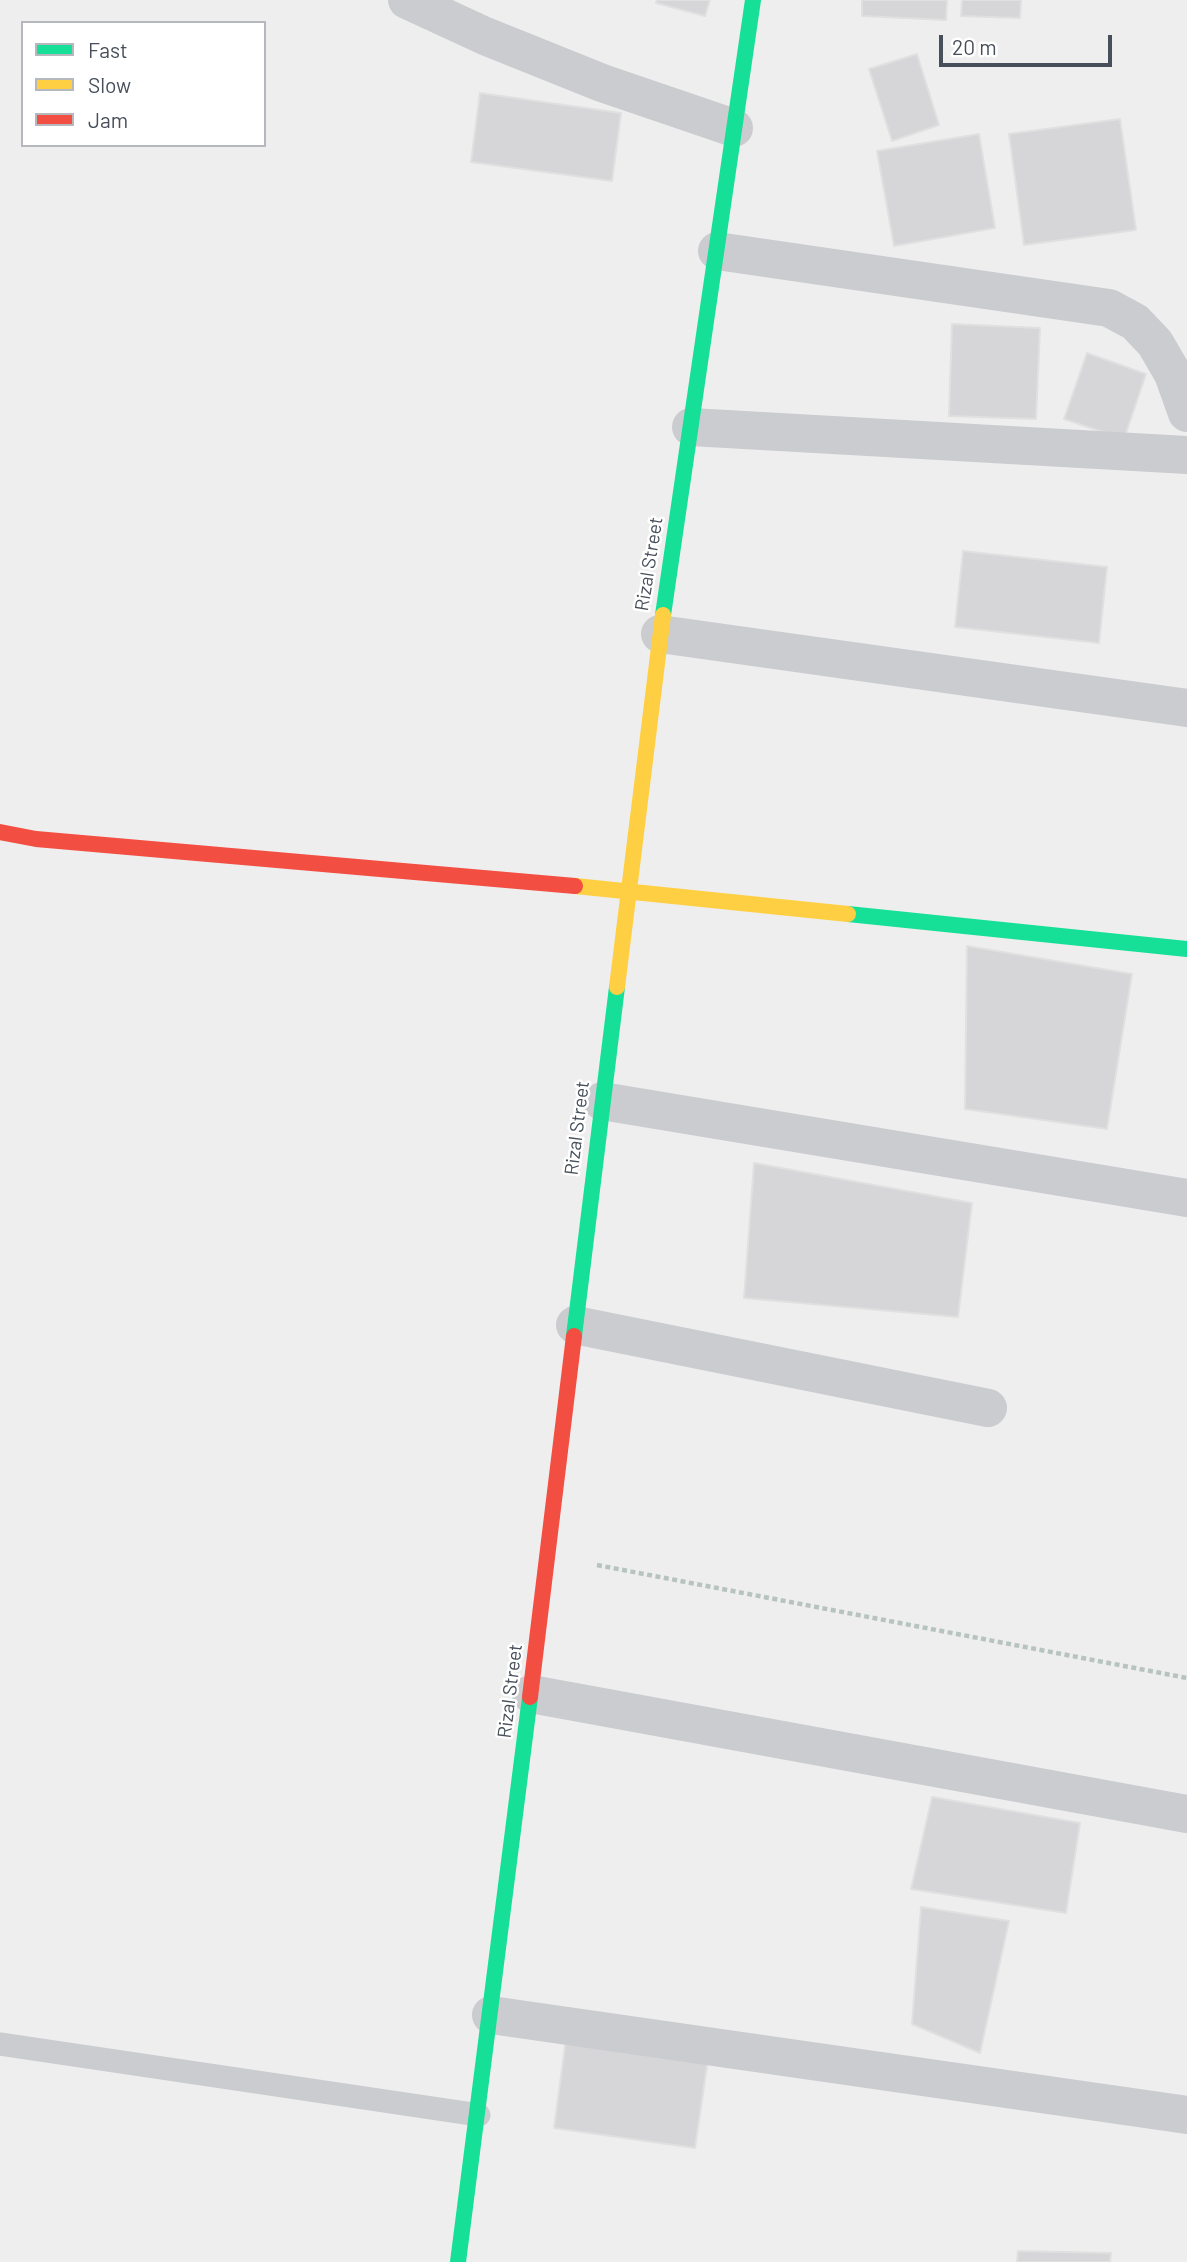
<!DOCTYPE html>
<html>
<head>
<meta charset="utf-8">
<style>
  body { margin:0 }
  #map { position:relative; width:1187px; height:2262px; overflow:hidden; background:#efeeee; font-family:Barlow,sans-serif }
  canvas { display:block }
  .legend { position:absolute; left:21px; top:21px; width:245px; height:126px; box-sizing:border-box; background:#fff; border:2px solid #b5b9bd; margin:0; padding:9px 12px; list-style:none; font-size:21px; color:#464f5a }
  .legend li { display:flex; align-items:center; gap:14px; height:35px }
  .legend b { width:35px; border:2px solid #b5b9bd }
  .scale { position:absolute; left:939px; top:35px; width:173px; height:32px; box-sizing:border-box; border:4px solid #464f5a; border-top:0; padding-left:9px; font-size:21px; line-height:24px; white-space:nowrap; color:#464f5a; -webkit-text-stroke:5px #fff; paint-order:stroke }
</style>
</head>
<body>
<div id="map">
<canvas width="1187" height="2262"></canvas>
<ul class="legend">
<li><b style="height:9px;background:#16e098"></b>Fast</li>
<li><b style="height:9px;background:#ffcf43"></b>Slow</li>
<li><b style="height:9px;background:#f24e42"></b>Jam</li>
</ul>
<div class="scale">20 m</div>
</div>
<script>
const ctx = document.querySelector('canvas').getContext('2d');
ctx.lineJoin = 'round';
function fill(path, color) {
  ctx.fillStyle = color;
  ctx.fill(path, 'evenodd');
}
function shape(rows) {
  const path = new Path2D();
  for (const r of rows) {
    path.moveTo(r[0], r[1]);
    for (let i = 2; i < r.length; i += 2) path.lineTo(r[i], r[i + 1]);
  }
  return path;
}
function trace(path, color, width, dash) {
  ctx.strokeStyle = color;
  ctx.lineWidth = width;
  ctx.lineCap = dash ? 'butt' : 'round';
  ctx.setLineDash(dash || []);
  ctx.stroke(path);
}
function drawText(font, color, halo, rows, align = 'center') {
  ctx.font = font + ' Barlow,sans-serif';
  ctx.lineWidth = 5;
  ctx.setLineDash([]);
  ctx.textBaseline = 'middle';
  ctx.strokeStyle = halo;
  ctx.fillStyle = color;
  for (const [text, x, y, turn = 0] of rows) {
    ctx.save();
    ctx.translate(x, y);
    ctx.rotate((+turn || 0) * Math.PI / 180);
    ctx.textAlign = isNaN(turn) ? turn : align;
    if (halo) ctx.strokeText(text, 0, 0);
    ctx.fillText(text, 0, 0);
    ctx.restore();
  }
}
const building = shape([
  [657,0,710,0,705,16,656,3,657,0],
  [862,0,947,0,946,20,862,16,862,0],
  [962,0,1021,0,1020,18,961,16,962,0],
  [917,54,939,125,892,141,869,69,917,54],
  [480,93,621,113,612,181,471,162,480,93],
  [1120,119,1136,230,1024,245,1009,134,1120,119],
  [979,134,995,228,894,246,877,151,979,134],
  [952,324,1040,328,1036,419,949,416,952,324],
  [1087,353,1146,374,1124,439,1064,419,1087,353],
  [963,551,1107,567,1099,643,955,627,963,551],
  [967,946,1132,974,1107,1129,965,1109,967,946],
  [754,1163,972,1203,958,1317,744,1298,754,1163],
  [932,1797,1080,1823,1066,1913,911,1889,932,1797],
  [921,1907,1009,1921,980,2053,912,2024,921,1907],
  [566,2039,708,2059,695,2148,554,2128,566,2039],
  [1018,2251,1111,2253,1110,2262,1017,2262,1018,2251]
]);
fill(building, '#d6d6d8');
trace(building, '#e0e0e1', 2);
trace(shape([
  [597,1565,1187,1678]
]), '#b7c3c0', 4.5, [5, 3.5]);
trace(shape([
  [0,2044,479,2115]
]), '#cacccf', 23);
trace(shape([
  [407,0,485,36,602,83,734,128],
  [717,251,1109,308,1135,322,1155,343,1173,374,1187,413],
  [691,427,1187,455],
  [660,634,1187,708],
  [602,1101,1187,1198],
  [575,1325,988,1408],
  [531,1694,1187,1814],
  [491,2015,1187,2115]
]), '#cacccf', 38);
trace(shape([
  [663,615,753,0],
  [848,914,1187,949],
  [574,1336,617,987],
  [458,2262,530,1697]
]), '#16e098', 16);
trace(shape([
  [575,886,848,914],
  [617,987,663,615]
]), '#ffcf43', 16);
trace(shape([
  [0,832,36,839,575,886],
  [530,1697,574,1336]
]), '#f24e42', 16);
drawText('19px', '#464f5a', '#fff', [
  ["Rizal Street",649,564,-81],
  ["Rizal Street",577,1128,-83],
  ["Rizal Street",510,1691,-83]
]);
</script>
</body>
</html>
